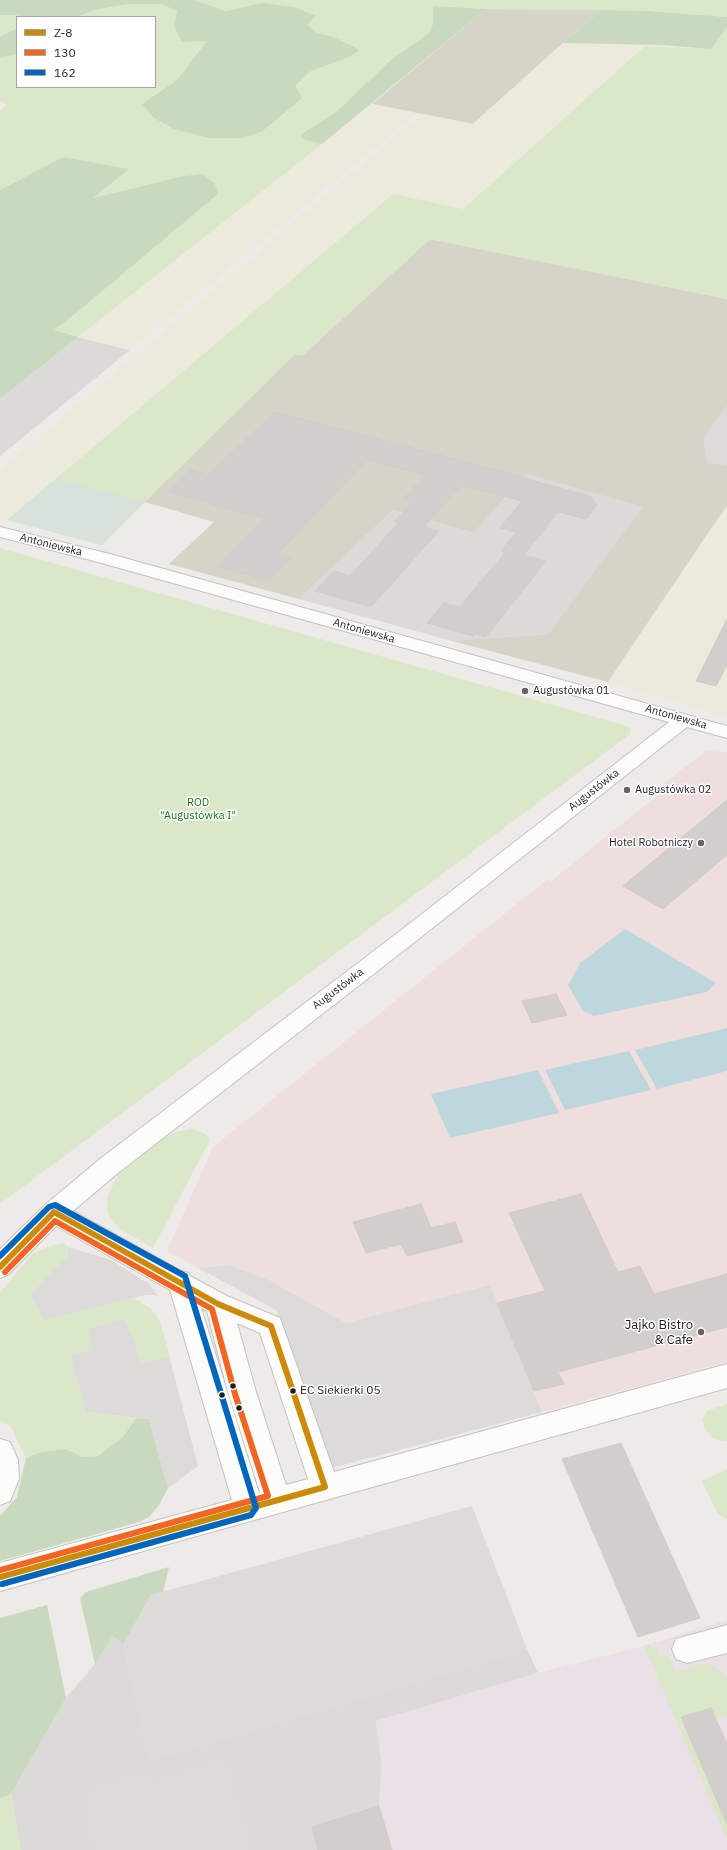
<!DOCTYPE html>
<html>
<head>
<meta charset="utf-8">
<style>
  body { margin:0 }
  #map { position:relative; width:727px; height:1850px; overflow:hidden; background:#edeae7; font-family:"IBM Plex Sans",sans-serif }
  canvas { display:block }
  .legend { position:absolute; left:16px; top:16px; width:140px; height:72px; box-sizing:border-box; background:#fff; border:1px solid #a5a5a5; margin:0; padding:5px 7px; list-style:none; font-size:12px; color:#1e1e1e }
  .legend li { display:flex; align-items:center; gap:8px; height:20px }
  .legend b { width:20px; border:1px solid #a5a5a5 }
</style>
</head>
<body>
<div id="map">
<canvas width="727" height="1850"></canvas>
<ul class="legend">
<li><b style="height:5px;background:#cc8b06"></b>Z-8</li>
<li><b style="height:5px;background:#f26522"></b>130</li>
<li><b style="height:5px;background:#0065bd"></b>162</li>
</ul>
</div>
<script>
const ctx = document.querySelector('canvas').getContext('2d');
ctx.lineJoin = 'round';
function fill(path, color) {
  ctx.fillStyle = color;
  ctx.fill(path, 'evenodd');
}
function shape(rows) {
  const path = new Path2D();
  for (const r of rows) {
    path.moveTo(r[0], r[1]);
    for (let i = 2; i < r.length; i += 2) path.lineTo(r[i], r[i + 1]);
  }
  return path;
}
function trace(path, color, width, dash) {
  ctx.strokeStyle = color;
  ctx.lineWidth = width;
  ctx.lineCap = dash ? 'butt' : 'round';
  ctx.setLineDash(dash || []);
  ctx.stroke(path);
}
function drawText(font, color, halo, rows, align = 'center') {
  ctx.font = font + ' "IBM Plex Sans",sans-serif';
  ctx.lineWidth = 3;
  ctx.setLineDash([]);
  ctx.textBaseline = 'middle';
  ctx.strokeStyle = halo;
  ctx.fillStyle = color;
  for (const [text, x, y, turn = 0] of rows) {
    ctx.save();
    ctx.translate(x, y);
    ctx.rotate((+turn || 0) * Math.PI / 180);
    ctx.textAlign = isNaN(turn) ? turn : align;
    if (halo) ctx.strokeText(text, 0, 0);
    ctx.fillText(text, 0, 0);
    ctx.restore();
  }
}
fill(shape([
  [78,337,130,350,0,456,0,399],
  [526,474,644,507,548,634,452,641,299,599,393,510,474,533],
  [113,1636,123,1645,151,1759,527,1649,538,1673,376,1721,382,1766,379,1806,392,1850,21,1850,11,1794,66,1698,95,1664]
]), '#dcdad9');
fill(shape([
  [706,751,727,752,727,1362,542,1412,490,1286,346,1323,269,1280,239,1268,230,1265,198,1268,167,1251,213,1147,548,879,551,881,668,787,663,784]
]), '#eedfde');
fill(shape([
  [727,1620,727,1850,392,1850,379,1806,382,1766,376,1721,538,1673,644,1646]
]), '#eae0e6');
fill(shape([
  [486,9,602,10,563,43,473,124,372,104],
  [430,239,727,299,727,506,608,682,452,641,548,634,643,507,526,474,474,533,393,510,299,599,169,564,214,522,145,502,176,377,253,395,295,354,303,355]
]), '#d6d4c9');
fill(shape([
  [563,43,645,46,463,209,393,194,7,520,0,518,0,470,423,114,473,124],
  [372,104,416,113,130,350,78,337],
  [727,506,727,717,608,682,708,533]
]), '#ecebdb');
fill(shape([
  [194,0,727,0,727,17,648,11,486,9,434,6,433,24,428,34,392,59,337,111,300,135,305,140,322,144,78,337,53,330,76,313,217,194,215,184,178,177,92,198,128,169,63,157,0,190,0,110,7,105,0,100,0,57,17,55,17,87,155,87,155,17,77,17,94,10,128,4,161,4,177,11,174,26,207,41,177,80,142,104,174,129,209,138,243,138,309,72,347,58,331,36,317,33,307,25,316,17,241,8,226,11],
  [0,15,15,15,25,17,17,17,17,28,0,37],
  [727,27,727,299,430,239,303,355,295,354,102,545,7,520,393,194,463,209,645,46,711,49],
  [0,548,630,727,630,734,0,1204],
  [192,1129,204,1133,209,1138,209,1142,153,1248,117,1227,108,1213,107,1201,109,1192,119,1174,164,1138,176,1132],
  [64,1243,68,1247,67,1256,30,1295,44,1319,134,1298,151,1309,156,1315,160,1322,170,1356,142,1365,93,1350,70,1356,86,1412,136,1418,123,1437,98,1456,82,1457,66,1449,41,1452,26,1458,11,1427,0,1420,0,1293,32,1254,47,1247],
  [727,1404,727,1441,723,1441,713,1438,705,1429,702,1420,707,1411],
  [727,1469,727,1520,717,1512,702,1481],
  [649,1644,652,1649,656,1647,660,1657,668,1655,676,1672,702,1664,710,1665,720,1670,727,1679,727,1715,716,1719,711,1708,681,1717,727,1824,727,1839,644,1646],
  [11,1794,21,1850,0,1850,0,1798]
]), '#dae7c8');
fill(shape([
  [0,0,194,0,226,11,263,3,295,7,316,16,307,25,317,33,331,36,360,50,347,58,309,72,295,86,302,98,261,132,243,138,209,138,174,129,154,118,142,104,177,80,207,41,182,42,174,26,177,11,161,4,128,4,94,10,77,17,25,17,15,15,0,15],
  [433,6,486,9,322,144,305,140,300,135,337,111,392,59,428,34,433,24],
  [602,10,648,11,727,17,727,27,711,49,661,45,563,43],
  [17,28,17,55,0,57,0,37],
  [63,157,129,169,93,198,178,177,203,174,215,184,218,194,76,313,54,330,78,337,0,399,0,190],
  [136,1418,149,1419,168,1488,159,1505,149,1517,139,1522,0,1561,0,1516,17,1497,26,1458,41,1452,66,1449,82,1457,98,1456,123,1437],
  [169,1567,163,1592,151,1595,123,1645,113,1636,95,1664,80,1598,86,1592],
  [47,1605,66,1698,11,1794,0,1798,0,1618]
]), '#c9d9be');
fill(shape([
  [56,479,145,502,102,545,7,520]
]), '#d6e2da');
fill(shape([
  [727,406,727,466,707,463,703,438],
  [68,1247,111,1260,149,1284,159,1297,154,1295,145,1295,44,1320,30,1295,67,1256],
  [230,1265,269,1280,346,1323,490,1285,542,1412,328,1469,276,1310,198,1268],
  [125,1319,142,1364,169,1356,198,1466,168,1488,149,1419,86,1412,70,1356,92,1350,88,1329],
  [472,1506,527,1649,151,1759,123,1645,151,1595],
  [224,1763,247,1850,98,1850,87,1794,140,1778,155,1784]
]), '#dddbda');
fill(shape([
  [625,929,716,983,707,992,594,1016,583,1011,568,985,573,976,580,963],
  [727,1028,727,1071,657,1089,635,1050],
  [629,1051,651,1090,565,1110,545,1070],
  [538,1070,559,1113,450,1138,431,1094]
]), '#bdd7dd');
const building = shape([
  [275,412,520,476,519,477,590,496,597,505,586,519,558,512,524,555,546,561,486,637,475,634,473,636,427,623,444,603,459,607,505,553,501,551,516,532,500,528,522,501,461,485,424,527,439,531,371,607,315,591,334,571,350,576,398,523,394,522,412,502,403,499,426,475,367,460,277,554,291,558,269,581,217,566,264,519,168,492,191,470,208,475,275,412],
  [727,619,727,665,716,686,696,681,727,619],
  [727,800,727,855,663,909,623,886,727,800],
  [556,994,567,1015,532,1023,522,1001,556,994],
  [581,1194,618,1272,640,1266,654,1294,727,1274,727,1327,558,1372,564,1384,534,1391,497,1303,545,1291,509,1213,581,1194],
  [421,1204,431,1228,455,1222,463,1242,407,1256,401,1244,366,1253,353,1222,421,1204],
  [621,1443,700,1618,638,1637,562,1459,621,1443],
  [711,1708,727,1744,727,1824,681,1717,711,1708],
  [379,1806,392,1850,318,1850,312,1827,379,1806]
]);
fill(building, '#d2cecc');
trace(building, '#d0ccc9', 1);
const minor = shape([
  [0,527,110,554,727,726,727,738,687,727,416,941,118,1173,73,1211,181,1271,189,1273,190,1276,227,1296,280,1318,334,1472,727,1364,727,1388,0,1591,0,1563,232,1500,170,1290,56,1226,9,1274,0,1278,0,1249,45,1205,100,1159,400,931,669,722,98,562,0,537,0,527],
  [201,1308,207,1311,228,1392,260,1492,259,1493,201,1308],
  [237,1323,260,1333,308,1479,286,1485,256,1392,237,1323],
  [0,1439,10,1442,18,1460,19,1479,10,1501,0,1505,0,1439],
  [727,1625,727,1653,687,1663,676,1659,672,1649,676,1639,727,1625]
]);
trace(minor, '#c4c2c1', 2);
fill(minor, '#fcfcfb');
trace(shape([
  [0,1267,54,1212,218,1304,271,1326,325,1487,0,1577]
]), '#cc8b06', 6);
trace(shape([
  [0,1570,268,1496,235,1394,212,1309,55,1221,5,1272]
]), '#f26522', 6);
trace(shape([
  [0,1256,49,1207,55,1205,185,1276,256,1508,251,1515,2,1584]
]), '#0065bd', 6);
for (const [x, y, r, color] of [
  [525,691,4,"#666564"],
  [627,790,4,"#666564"],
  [701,843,4,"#666564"],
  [701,1332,4,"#666564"],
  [233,1386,3.5,"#1e1e1e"],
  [293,1391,3.5,"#1e1e1e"],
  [222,1395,3.5,"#1e1e1e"],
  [239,1408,3.5,"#1e1e1e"]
]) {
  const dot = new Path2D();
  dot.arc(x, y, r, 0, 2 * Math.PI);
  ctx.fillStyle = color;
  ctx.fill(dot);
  trace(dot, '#fff', 1.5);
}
drawText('11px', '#1e1e1e', '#fff', [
  ["Antoniewska",51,545,14],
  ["Antoniewska",364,631,16],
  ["Antoniewska",676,717,16],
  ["Augustówka",594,790,-38],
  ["Augustówka",338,989,-37]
]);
drawText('11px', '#1e1e1e', '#fff', [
  ["Augustówka 01",533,691],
  ["Augustówka 02",635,790],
  ["Hotel Robotniczy",693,843,"right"]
], 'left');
drawText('11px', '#14751a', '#fff', [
  ["ROD",198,803],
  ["\"Augustówka I\"",198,816]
]);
drawText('12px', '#1e1e1e', '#fff', [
  ["EC Siekierki 05",300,1391]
], 'left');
drawText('13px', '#1e1e1e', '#fff', [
  ["Jajko Bistro",693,1325],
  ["& Cafe",693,1340]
], 'right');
</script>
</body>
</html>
